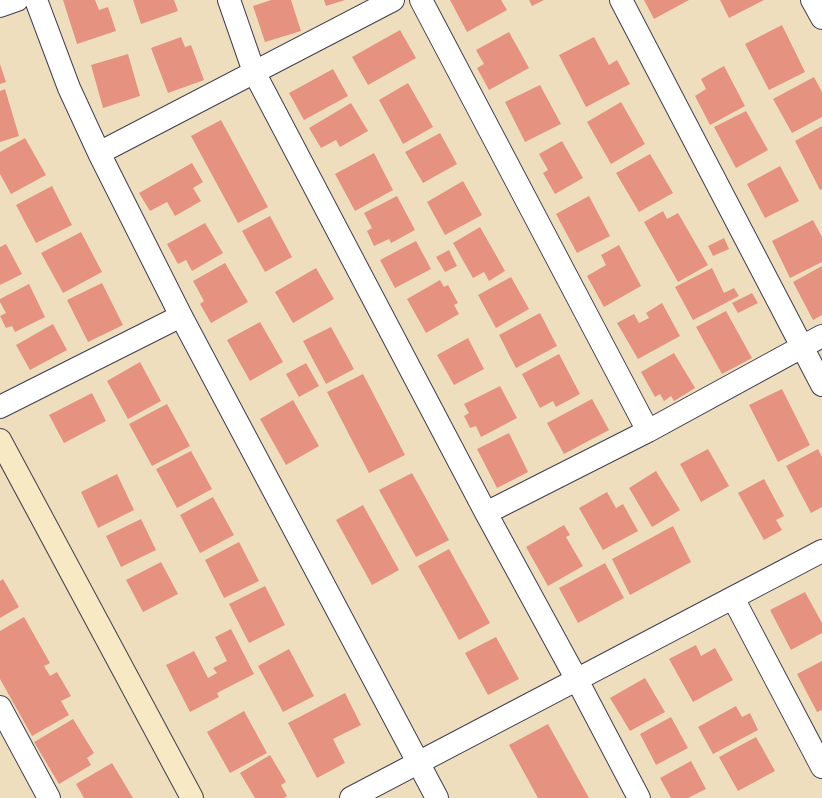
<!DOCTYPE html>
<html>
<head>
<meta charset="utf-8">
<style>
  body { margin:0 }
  canvas { display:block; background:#eedebd }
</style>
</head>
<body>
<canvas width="822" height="798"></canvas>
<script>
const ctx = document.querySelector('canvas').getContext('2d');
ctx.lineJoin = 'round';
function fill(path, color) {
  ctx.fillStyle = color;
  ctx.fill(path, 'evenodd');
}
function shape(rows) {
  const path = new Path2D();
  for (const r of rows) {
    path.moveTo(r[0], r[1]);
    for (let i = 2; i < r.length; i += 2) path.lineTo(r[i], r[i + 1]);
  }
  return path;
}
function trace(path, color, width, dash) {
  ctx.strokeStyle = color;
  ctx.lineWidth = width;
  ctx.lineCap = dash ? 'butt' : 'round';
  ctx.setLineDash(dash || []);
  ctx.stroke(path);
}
fill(shape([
  [63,0,95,0,99,10,108,7,116,31,77,44],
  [133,0,174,0,178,11,141,24],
  [271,0,291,0,301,31,265,42,253,6],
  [324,0,345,0,326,6],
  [450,0,501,0,507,10,467,32],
  [529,0,544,0,532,6],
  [644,0,689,0,654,19],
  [720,0,764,0,729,18],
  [782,25,805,72,769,90,745,44],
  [400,30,416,58,368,85,352,57],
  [509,32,529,68,489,90,477,68,484,64,476,50],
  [181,37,185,47,191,45,204,80,168,93,151,48],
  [594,37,609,65,617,60,630,84,586,107,559,55],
  [128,54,140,96,103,108,91,65],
  [0,64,6,82,0,84],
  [724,66,745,106,710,125,695,96,706,89,701,79],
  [333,69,348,96,304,120,289,93],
  [814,77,822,92,822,117,792,133,773,99],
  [408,83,433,127,403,144,379,100],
  [540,85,561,124,525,142,505,102],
  [5,89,19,136,0,142,0,91],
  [621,102,645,144,611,164,587,122],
  [351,103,368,131,340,147,336,140,321,148,309,128],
  [746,111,768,150,736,168,714,127],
  [221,120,268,207,238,223,191,136],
  [822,126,822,189,820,190,795,141],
  [440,133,457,164,423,183,405,152],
  [25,138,46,175,11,194,0,174,0,152],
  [562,141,583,178,555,194,543,173,548,170,539,154],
  [374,153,393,190,355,211,335,174],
  [650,154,673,193,639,212,616,173],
  [192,163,203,182,193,188,201,201,175,216,167,202,150,211,139,193],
  [780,166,799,201,765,218,747,184],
  [463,181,482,215,445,235,427,202],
  [52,186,72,225,36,243,16,205],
  [397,196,415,230,391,243,389,239,374,246,367,231,372,228,364,213],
  [589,196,610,236,577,253,556,214],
  [663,211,667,219,678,213,708,265,678,282,644,222],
  [270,216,292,257,265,272,242,231],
  [813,220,822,237,822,262,790,278,772,241],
  [205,223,223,253,192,271,186,260,178,264,167,244],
  [480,227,505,271,489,281,484,272,473,278,453,243],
  [81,232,102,272,63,293,41,253],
  [724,238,729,249,713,256,708,246],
  [416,241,431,269,395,288,380,260],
  [6,244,22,274,0,285,0,247],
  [619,245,641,286,604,307,587,276,606,265,601,255],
  [449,250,457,266,445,272,436,257],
  [225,263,248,302,211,323,200,304,204,301,193,281],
  [822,266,822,315,813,320,793,282],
  [316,268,334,299,293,323,275,292],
  [712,268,724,293,734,288,739,296,693,320,675,287],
  [511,277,529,309,496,328,478,295],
  [440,280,444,287,448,285,458,303,454,305,459,314,426,333,407,299],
  [102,283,123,325,88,342,67,300],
  [29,284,45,317,15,332,12,326,6,328,0,316,6,313,0,302,0,299],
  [752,293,758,303,738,313,732,303],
  [662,303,680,336,638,359,617,323,634,314,639,323,649,318,646,313],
  [726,311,752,358,722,374,696,327],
  [540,313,557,346,516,368,499,335],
  [260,322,283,362,250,381,227,340],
  [53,324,67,350,30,370,16,345],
  [331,327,354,369,326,384,303,341],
  [468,338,484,369,454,385,437,355],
  [674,353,695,388,674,401,671,396,664,401,660,394,655,397,641,372],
  [559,354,580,394,556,407,553,401,540,408,522,374],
  [140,362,161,401,128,419,107,381],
  [306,363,319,386,299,397,286,374],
  [363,374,405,455,369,473,327,392],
  [500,386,517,418,481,437,476,426,470,428,464,416,469,413,464,404],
  [782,389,810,445,778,462,749,405],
  [92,393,106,421,64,443,49,415],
  [592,399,609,430,564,454,547,423],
  [293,400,319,446,286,465,260,419],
  [167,404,190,446,152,466,129,424],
  [509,433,528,472,497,488,477,449],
  [708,449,729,486,701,502,680,464],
  [818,449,822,457,822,507,811,513,786,466],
  [191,451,212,489,177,508,156,469],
  [656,471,680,510,652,527,629,488],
  [412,473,449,540,416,557,379,490],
  [117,474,134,510,98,528,81,492],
  [764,479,784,516,776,520,782,530,764,540,738,493],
  [607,492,616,508,623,504,638,531,603,550,579,508],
  [213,497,234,535,200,553,180,515],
  [363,505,399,570,372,585,336,520],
  [141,519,156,550,121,567,106,536],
  [564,525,570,535,566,537,583,566,548,586,526,547],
  [673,526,691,562,630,595,612,559],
  [239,542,259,581,224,598,205,560],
  [449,549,490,623,459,640,418,566],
  [161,562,178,594,143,612,126,580],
  [605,563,624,598,578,623,559,588],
  [3,579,19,607,0,618,0,581],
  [265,586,285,625,249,643,229,604],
  [805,592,822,623,822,633,791,650,770,610],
  [24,617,50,663,44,666,50,676,57,672,71,696,61,701,69,715,32,736,0,679,0,631],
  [231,629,254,674,217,693,219,697,190,712,166,665,194,651,208,678,217,673,213,668,227,661,215,637],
  [496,637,519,679,488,695,465,653],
  [696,645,701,656,715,648,733,680,693,702,669,659],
  [289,649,314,696,283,712,258,666],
  [822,661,822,710,817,712,797,674],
  [645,678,665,712,630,731,610,698],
  [345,693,361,725,333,739,345,763,317,778,288,723],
  [736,706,742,717,750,713,758,730,713,754,698,727],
  [244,711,267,753,230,773,207,732],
  [671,717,688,748,656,765,640,734],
  [73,719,94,753,87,758,91,765,59,784,34,742],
  [548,724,589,798,538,798,509,745],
  [756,737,775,771,738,791,719,757],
  [270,755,286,782,281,785,287,796,284,798,255,798,240,773],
  [691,761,706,789,688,798,671,798,660,778],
  [112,763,133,798,84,798,76,784]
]), '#e69280');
const street = shape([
  [36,0,69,88,99,153,181,316,437,798],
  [229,0,254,72,486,513,577,680,639,798],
  [421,0,648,431],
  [621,0,822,385],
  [812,0,822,18],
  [0,6,17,0],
  [99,153,393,0],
  [0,407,181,316],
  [486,513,648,431,822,336],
  [733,598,822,767],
  [0,707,49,798],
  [351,798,822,551]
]);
const secondary = shape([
  [0,440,192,798]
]);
trace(street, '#413e4e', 24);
trace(secondary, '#413e4e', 24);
trace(street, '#fff', 22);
trace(secondary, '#f7e9c3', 22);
</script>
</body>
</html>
